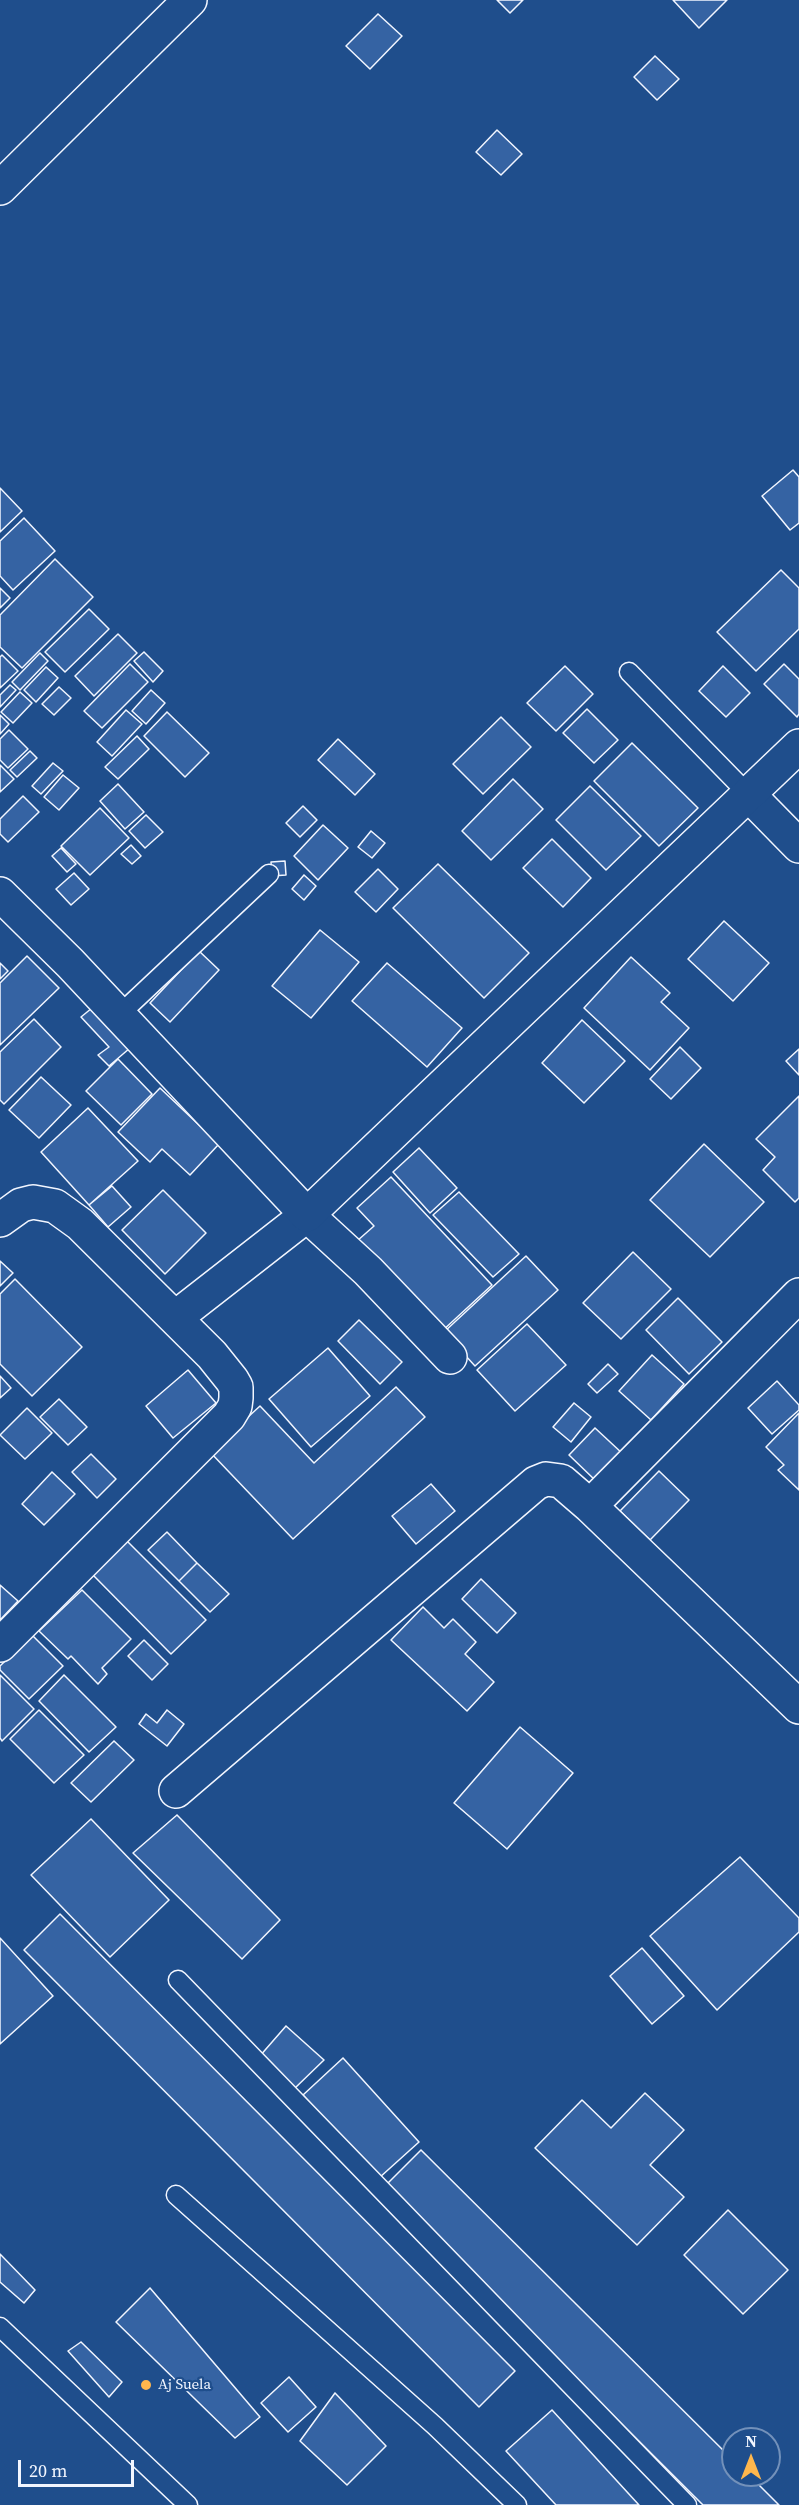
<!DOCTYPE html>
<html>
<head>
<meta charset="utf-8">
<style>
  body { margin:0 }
  #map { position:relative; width:799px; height:2505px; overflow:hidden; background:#1f4e8c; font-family:"Source Serif 4",serif }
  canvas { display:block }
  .north { position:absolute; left:721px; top:2427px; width:60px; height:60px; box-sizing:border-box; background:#1f4e8c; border:2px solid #7391ba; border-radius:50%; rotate:0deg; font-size:16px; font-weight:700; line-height:24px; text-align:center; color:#f2f6ff }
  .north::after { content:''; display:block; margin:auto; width:21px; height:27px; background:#ffb74d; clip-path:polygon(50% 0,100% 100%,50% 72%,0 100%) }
  .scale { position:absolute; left:18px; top:2460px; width:116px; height:27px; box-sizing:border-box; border:3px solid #f2f6ff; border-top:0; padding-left:8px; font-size:18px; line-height:21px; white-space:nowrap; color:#f2f6ff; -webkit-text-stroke:4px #1f4e8c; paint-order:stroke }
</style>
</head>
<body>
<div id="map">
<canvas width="799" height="2505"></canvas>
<div class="north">N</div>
<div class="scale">20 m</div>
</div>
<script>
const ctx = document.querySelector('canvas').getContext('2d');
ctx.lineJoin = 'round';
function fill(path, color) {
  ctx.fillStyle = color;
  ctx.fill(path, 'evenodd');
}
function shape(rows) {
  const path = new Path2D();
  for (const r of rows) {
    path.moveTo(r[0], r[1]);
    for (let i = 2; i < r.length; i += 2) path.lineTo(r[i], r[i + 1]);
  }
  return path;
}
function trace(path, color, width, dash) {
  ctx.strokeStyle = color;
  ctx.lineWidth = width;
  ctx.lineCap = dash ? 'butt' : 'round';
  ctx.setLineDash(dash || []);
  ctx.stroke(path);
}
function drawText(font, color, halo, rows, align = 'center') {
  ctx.font = font + ' "Source Serif 4",serif';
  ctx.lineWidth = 4.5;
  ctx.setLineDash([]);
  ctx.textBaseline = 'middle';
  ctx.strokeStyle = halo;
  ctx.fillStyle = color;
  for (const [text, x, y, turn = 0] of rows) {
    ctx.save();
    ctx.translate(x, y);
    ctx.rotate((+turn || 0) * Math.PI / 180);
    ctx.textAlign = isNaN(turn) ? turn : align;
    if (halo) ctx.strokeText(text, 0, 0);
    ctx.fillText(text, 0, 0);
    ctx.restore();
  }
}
const building = shape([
  [497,0,523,0,510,13,497,0],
  [673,0,727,0,699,28,673,0],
  [378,14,402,36,370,69,346,46,378,14],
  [655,56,679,79,657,100,634,77,655,56],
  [497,130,522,154,501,175,476,152,497,130],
  [793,470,799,477,799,523,790,530,762,496,793,470],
  [0,488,22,511,0,532,0,488],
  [24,518,55,551,13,590,0,576,0,541,24,518],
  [55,559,93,597,22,668,0,647,0,615,55,559],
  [781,570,799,588,799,629,756,671,717,632,781,570],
  [0,588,10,598,0,608,0,588],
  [89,609,109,629,65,672,45,652,89,609],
  [118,634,137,653,94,696,75,676,118,634],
  [144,652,163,671,153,682,134,661,144,652],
  [40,653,48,661,20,690,12,682,40,653],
  [2,655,18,671,0,688,0,657,2,655],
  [130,664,148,682,102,728,84,711,130,664],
  [784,664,799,679,799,714,797,717,764,684,784,664],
  [565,666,593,694,556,731,527,703,565,666],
  [723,666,750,693,726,717,699,691,723,666],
  [46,667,58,678,36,702,24,690,46,667],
  [10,685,16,690,0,707,0,695,10,685],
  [59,687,71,698,54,715,42,704,59,687],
  [151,690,165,703,146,724,132,711,151,690],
  [20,692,32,703,13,723,1,712,20,692],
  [587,709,618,740,594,763,563,733,587,709],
  [126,710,142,724,112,756,97,742,126,710],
  [167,712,209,753,185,777,144,736,167,712],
  [0,715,9,724,0,734,0,715],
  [501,717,531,747,483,794,453,764,501,717],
  [9,730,28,749,8,768,0,760,0,739,9,730],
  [137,736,149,749,118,779,105,767,137,736],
  [338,739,375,774,355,795,318,760,338,739],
  [632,743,698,808,659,846,594,781,632,743],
  [30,751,37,758,17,777,10,770,30,751],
  [53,763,63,771,41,794,32,786,53,763],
  [0,765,14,779,0,792,0,765],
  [63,775,79,788,59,810,44,797,63,775],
  [513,779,543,809,491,860,462,831,513,779],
  [118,784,144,812,125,829,100,801,118,784],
  [590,786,641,836,606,870,556,820,590,786],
  [23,796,39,812,8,842,0,834,0,819,23,796],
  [303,806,317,820,300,837,286,823,303,806],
  [100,808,129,838,90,875,61,846,100,808],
  [146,815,163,832,145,848,129,831,146,815],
  [323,825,348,848,318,880,294,856,323,825],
  [371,831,385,843,372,858,358,847,371,831],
  [552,839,591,878,563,907,523,868,552,839],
  [131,845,141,856,132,864,121,854,131,845],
  [61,848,76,864,67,872,52,856,61,848],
  [285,861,286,875,272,876,271,862,285,861],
  [438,864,529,953,484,998,393,908,438,864],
  [378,869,398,889,376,912,355,892,378,869],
  [74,873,89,889,71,905,56,889,74,873],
  [304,875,316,886,304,900,292,889,304,875],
  [724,921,769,963,733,1001,688,959,724,921],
  [320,930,359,962,311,1018,272,986,320,930],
  [199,951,219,970,170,1022,150,1003,199,951],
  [27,956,59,988,0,1045,0,983,27,956],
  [631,957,670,993,661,1002,689,1028,650,1070,584,1008,631,957],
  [0,963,8,971,0,979,0,963],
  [387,963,462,1028,427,1067,352,1001,387,963],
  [92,1008,130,1048,109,1066,98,1055,109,1047,81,1017,92,1008],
  [34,1019,61,1047,4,1104,0,1100,0,1052,34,1019],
  [582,1020,625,1061,584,1103,542,1063,582,1020],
  [680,1047,701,1068,671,1099,650,1079,680,1047],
  [799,1049,799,1075,786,1061,799,1049],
  [118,1059,152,1094,121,1125,86,1091,118,1059],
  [41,1077,71,1105,39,1138,9,1110,41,1077],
  [160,1088,219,1144,190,1175,162,1149,150,1162,118,1132,160,1088],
  [799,1096,799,1198,795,1202,763,1170,775,1157,756,1139,799,1096],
  [88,1108,138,1161,89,1205,41,1152,88,1108],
  [704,1144,764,1202,710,1257,650,1200,704,1144],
  [419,1148,457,1188,430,1213,393,1172,419,1148],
  [391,1177,492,1285,441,1332,357,1241,374,1226,357,1208,391,1177],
  [112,1186,131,1207,108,1227,89,1205,112,1186],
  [163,1190,206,1233,165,1274,122,1230,163,1190],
  [459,1192,519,1254,493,1277,433,1215,459,1192],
  [633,1252,671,1289,621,1339,583,1303,633,1252],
  [526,1256,558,1290,475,1366,444,1332,526,1256],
  [0,1261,13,1273,0,1286,0,1261],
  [15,1279,82,1347,32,1396,0,1364,0,1294,15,1279],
  [678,1298,722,1342,689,1374,646,1330,678,1298],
  [359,1320,402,1362,380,1384,338,1341,359,1320],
  [527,1324,566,1365,515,1411,477,1370,527,1324],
  [328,1348,370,1396,311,1447,269,1399,328,1348],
  [652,1355,684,1384,651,1420,619,1391,652,1355],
  [608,1364,618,1374,597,1393,588,1384,608,1364],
  [188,1370,216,1403,173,1438,146,1406,188,1370],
  [0,1376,11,1388,0,1398,0,1376],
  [777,1381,799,1405,799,1410,772,1434,748,1408,777,1381],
  [396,1387,425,1417,293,1539,210,1452,260,1406,314,1463,396,1387],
  [59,1399,87,1427,68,1445,40,1417,59,1399],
  [574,1403,591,1417,571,1442,553,1427,574,1403],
  [27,1408,52,1433,25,1459,0,1435,27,1408],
  [799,1413,799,1490,778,1470,784,1465,766,1447,799,1413],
  [595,1428,623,1454,596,1481,569,1455,595,1428],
  [91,1454,116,1479,97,1498,72,1472,91,1454],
  [659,1471,689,1500,650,1540,620,1511,659,1471],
  [52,1472,75,1494,44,1525,22,1504,52,1472],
  [431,1484,455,1511,416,1544,392,1516,431,1484],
  [167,1532,197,1563,179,1581,148,1550,167,1532],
  [127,1541,206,1620,171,1654,93,1575,127,1541],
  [197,1563,229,1594,210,1612,179,1581,197,1563],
  [481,1579,516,1613,497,1633,462,1599,481,1579],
  [0,1585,18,1601,0,1620,0,1585],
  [82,1590,131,1639,102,1668,107,1674,98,1684,71,1656,68,1659,39,1631,82,1590],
  [423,1607,444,1628,453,1619,476,1642,465,1654,494,1682,467,1711,391,1640,423,1607],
  [32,1635,63,1666,29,1699,0,1670,0,1666,32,1635],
  [144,1640,168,1664,152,1680,128,1656,144,1640],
  [0,1675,34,1709,2,1741,0,1738,0,1675],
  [64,1675,116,1727,89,1752,39,1701,64,1675],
  [39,1710,84,1755,54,1783,10,1739,39,1710],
  [167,1710,184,1724,167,1746,139,1724,146,1714,157,1723,167,1710],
  [520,1727,573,1773,507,1849,454,1803,520,1727],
  [114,1741,134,1760,91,1802,71,1783,114,1741],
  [177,1815,280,1920,242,1959,133,1853,177,1815],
  [91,1819,169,1900,110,1957,31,1875,91,1819],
  [740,1857,799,1918,799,1932,717,2010,650,1936,740,1857],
  [60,1914,515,2371,479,2407,24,1950,60,1914],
  [0,1938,53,1996,0,2044,0,1938],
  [642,1948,684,1996,652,2024,610,1976,642,1948],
  [286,2026,324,2060,295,2088,259,2057,286,2026],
  [343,2058,419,2142,379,2178,303,2095,343,2058],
  [645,2093,684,2130,650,2165,684,2197,637,2245,535,2148,582,2100,611,2128,645,2093],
  [421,2150,733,2460,733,2475,749,2475,779,2505,703,2505,384,2187,421,2150],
  [728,2210,788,2270,743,2314,684,2255,728,2210],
  [0,2254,35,2290,24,2303,0,2282,0,2254],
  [150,2288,260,2417,235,2438,116,2322,150,2288],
  [81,2342,122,2382,109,2397,68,2351,81,2342],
  [289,2377,316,2407,288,2432,261,2403,289,2377],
  [335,2393,386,2446,347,2485,300,2441,335,2393],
  [552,2410,639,2505,556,2505,506,2451,552,2410]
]);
fill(building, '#3563a3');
trace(building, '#f2f6ff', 1.5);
const lane = shape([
  [629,672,749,795],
  [119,1015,269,874],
  [178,1980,687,2505],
  [176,2195,435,2426,517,2505],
  [0,2327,188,2505]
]);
const street = shape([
  [0,188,190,0],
  [749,795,799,846],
  [0,1220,21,1205,33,1202,55,1206,80,1224,212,1355,232,1380,236,1387,236,1398,235,1406,229,1416,0,1645],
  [175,1318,307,1215,368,1271,450,1357],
  [590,1506,799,1295],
  [176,1791,536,1483,546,1479,561,1481,590,1506,799,1707]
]);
const secondary = shape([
  [0,894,70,963,307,1215,799,746]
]);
trace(lane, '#f2f6ff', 21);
trace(street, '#f2f6ff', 36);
trace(secondary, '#f2f6ff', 36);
trace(lane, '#1f4e8c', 18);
trace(street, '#1f4e8c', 33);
trace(secondary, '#1f4e8c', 33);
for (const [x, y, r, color] of [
  [146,2385,6,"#ffb74d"]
]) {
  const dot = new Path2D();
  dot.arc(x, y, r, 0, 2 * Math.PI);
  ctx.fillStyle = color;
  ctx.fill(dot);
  trace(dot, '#1f4e8c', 2);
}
drawText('15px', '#f2f6ff', '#1f4e8c', [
  ["Aj Suela",158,2385]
], 'left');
</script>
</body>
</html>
